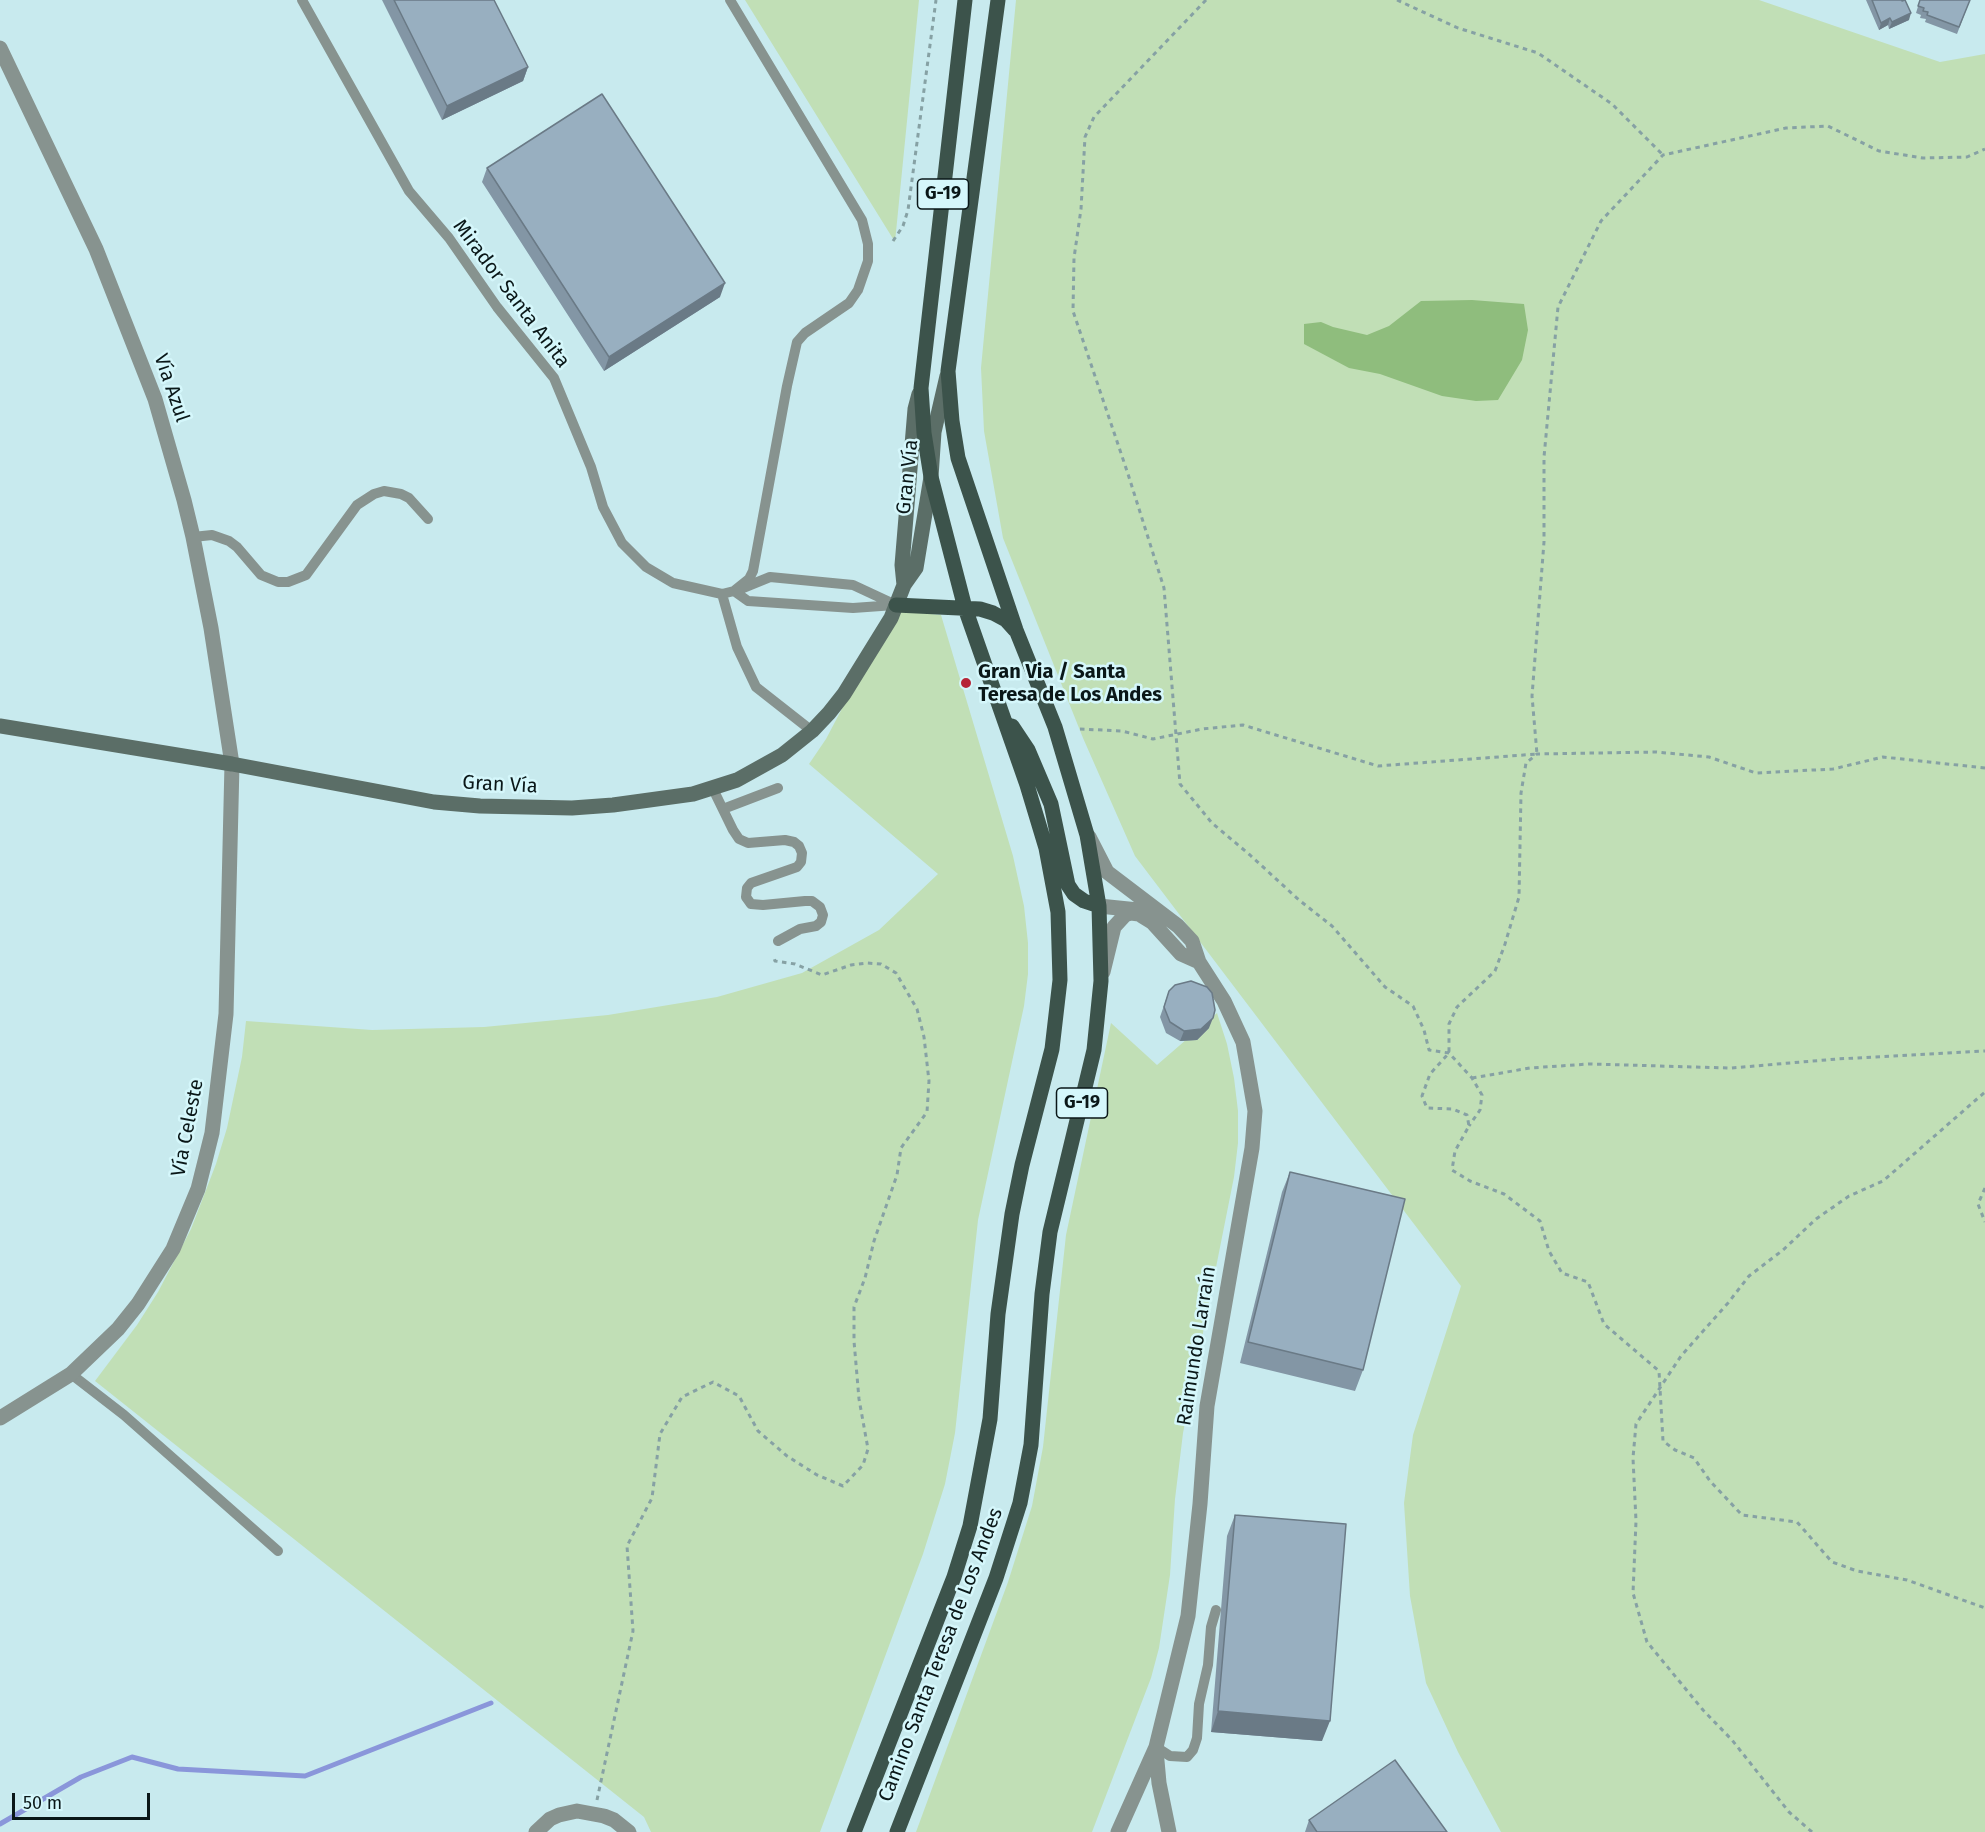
<!DOCTYPE html>
<html>
<head>
<meta charset="utf-8">
<style>
  body { margin:0 }
  #map { position:relative; width:1985px; height:1832px; overflow:hidden; background:#c8eaee; font-family:"Fira Sans",sans-serif }
  canvas { display:block }
  .scale { position:absolute; left:12px; top:1793px; width:138px; height:27px; box-sizing:border-box; border:3px solid #0a1718; border-top:0; padding-left:8px; font-size:18px; line-height:21px; white-space:nowrap; color:#0a1718; -webkit-text-stroke:4px #d5f7fb; paint-order:stroke }
</style>
</head>
<body>
<div id="map">
<canvas width="1985" height="1832"></canvas>
<div class="scale">50 m</div>
</div>
<script>
const ctx = document.querySelector('canvas').getContext('2d');
ctx.lineJoin = 'round';
function fill(path, color) {
  ctx.fillStyle = color;
  ctx.fill(path, 'evenodd');
}
function shape(rows) {
  const path = new Path2D();
  for (const r of rows) {
    path.moveTo(r[0], r[1]);
    for (let i = 2; i < r.length; i += 2) path.lineTo(r[i], r[i + 1]);
  }
  return path;
}
function trace(path, color, width, dash) {
  ctx.strokeStyle = color;
  ctx.lineWidth = width;
  ctx.lineCap = dash ? 'butt' : 'round';
  ctx.setLineDash(dash || []);
  ctx.stroke(path);
}
function drawText(font, color, halo, rows, align = 'center') {
  ctx.font = font + ' "Fira Sans",sans-serif';
  ctx.lineWidth = 5;
  ctx.setLineDash([]);
  ctx.textBaseline = 'middle';
  ctx.strokeStyle = halo;
  ctx.fillStyle = color;
  for (const [text, x, y, turn = 0] of rows) {
    ctx.save();
    ctx.translate(x, y);
    ctx.rotate((+turn || 0) * Math.PI / 180);
    ctx.textAlign = isNaN(turn) ? turn : align;
    if (halo) ctx.strokeText(text, 0, 0);
    ctx.fillText(text, 0, 0);
    ctx.restore();
  }
}
fill(shape([
  [745,0,919,0,895,242],
  [1016,0,1759,0,1940,62,1985,54,1985,1832,1501,1832,1458,1752,1426,1683,1410,1596,1404,1503,1413,1435,1461,1286,1135,856,1083,738,1003,538,984,431,981,368],
  [894,610,941,615,1013,856,1024,906,1028,943,1028,974,1024,1006,978,1220,955,1433,945,1484,923,1554,820,1832,651,1832,644,1817,95,1381,137,1325,158,1292,191,1229,216,1164,227,1128,242,1057,246,1021,372,1030,484,1027,608,1015,717,997,802,973,879,930,938,874,809,764,826,739],
  [1217,1013,1227,1044,1234,1078,1238,1111,1238,1143,1234,1177,1183,1433,1175,1499,1170,1575,1159,1648,1151,1678,1092,1832,916,1832,1008,1582,1032,1506,1043,1447,1066,1235,1111,1023,1157,1065]
]), '#c1dfb6');
fill(shape([
  [1472,300,1524,304,1528,330,1522,360,1498,400,1476,401,1442,396,1380,374,1349,368,1304,344,1304,324,1321,322,1333,327,1367,335,1389,326,1421,301]
]), '#8fbd7d');
trace(shape([
  [0,1824,81,1777,132,1757,178,1769,305,1776,491,1703]
]), '#8a96da', 5);
trace(shape([
  [1206,0,1094,117,1085,137,1081,209,1074,258,1073,311,1128,474,1164,588,1180,784,1212,823,1250,855,1299,900,1332,926,1385,987,1413,1006,1424,1030,1429,1050,1449,1053,1472,1078,1482,1095,1480,1110,1469,1126],
  [1397,0,1458,28,1538,53,1612,104,1663,155],
  [893,241,903,226,908,210,936,0],
  [1080,729,1122,731,1153,739,1202,729,1243,725,1378,766,1537,754,1532,696,1544,542,1544,457,1558,307,1601,221,1663,155,1786,128,1828,126,1879,151,1923,158,1967,157,1985,149],
  [1985,768,1883,757,1833,769,1756,773,1709,757,1656,752,1537,754,1526,763,1521,793,1519,897,1505,944,1495,971,1457,1007,1449,1024,1449,1053,1430,1074,1422,1096,1427,1108,1453,1109,1467,1115,1469,1126,1455,1151,1452,1170,1470,1181,1504,1194,1540,1221,1549,1251,1562,1273,1588,1282,1604,1324,1659,1371,1663,1441,1675,1450,1694,1458,1710,1481,1742,1515,1797,1522,1832,1562,1857,1571,1907,1580,1985,1608],
  [1472,1078,1530,1068,1589,1064,1731,1068,1837,1059,1985,1051],
  [1985,1188,1978,1204,1985,1222],
  [597,1800,633,1631,627,1546,652,1498,660,1434,682,1397,713,1382,739,1396,758,1431,787,1456,817,1475,843,1486,863,1465,868,1449,859,1399,854,1341,854,1307,865,1278,874,1241,897,1175,901,1148,927,1112,929,1081,924,1037,917,1009,896,973,881,964,867,963,851,965,822,975,795,964,775,961,773,955],
  [1812,1832,1789,1812,1732,1740,1703,1710,1647,1642,1633,1593,1636,1521,1633,1458,1636,1424,1681,1356,1728,1303,1749,1276,1783,1250,1816,1219,1849,1196,1883,1181,1985,1092]
]), '#86a1a4', 3, [4.5, 4.5]);
trace(shape([
  [302,0,409,191,449,238,497,307,554,378,591,467,603,507,622,543,646,567,673,583,722,594,734,591,749,579,753,571,787,386,797,342,805,333,849,303,858,290,868,261,868,244,862,220,730,0],
  [193,537,212,535,229,541,237,547,261,575,278,582,288,582,306,575,357,505,374,494,384,491,401,494,409,498,428,519],
  [743,588,770,577,853,585,896,605],
  [734,591,748,601,853,608,895,605],
  [722,594,737,647,756,687,812,731],
  [713,789,733,830,739,839,748,843,785,840,794,842,799,846,802,853,801,862,797,867,751,883,747,888,746,897,751,904,763,905,805,901,812,901,820,907,823,915,821,922,816,926,800,929,778,941],
  [723,809,778,788],
  [71,1374,124,1415,278,1551],
  [1156,1747,1170,1756,1187,1757,1193,1750,1197,1738,1199,1704,1208,1665,1211,1627,1216,1610]
]), '#87938f', 10);
trace(shape([
  [0,48,96,249,155,399,184,500,193,537,211,628,232,764,226,1014,212,1133,198,1189,173,1249,138,1304,118,1329,71,1374,0,1418],
  [1089,837,1107,872,1178,926,1192,941,1199,962,1224,1001,1243,1042,1255,1111,1252,1148,1207,1406,1200,1504,1188,1616,1156,1747,1118,1832],
  [1099,906,1138,910],
  [1103,972,1114,927,1125,915,1131,913,1139,914,1152,922,1181,954,1199,962],
  [1156,1750,1159,1783,1169,1832],
  [536,1832,550,1819,559,1815,577,1811,604,1816,614,1820,629,1832]
]), '#87938f', 15);
trace(shape([
  [904,585,902,565,915,409,919,394],
  [0,726,232,764,434,802,480,806,572,808,613,805,693,794,737,780,782,755,812,731,829,713,844,694,891,618,904,585,916,568,931,477,934,432,947,376]
]), '#5b6e67', 15);
trace(shape([
  [896,605,980,609,993,613,1006,620,1015,630],
  [1012,726,1028,750,1051,804,1068,885,1074,894,1084,901,1099,906],
  [854,1832,954,1577,970,1526,990,1419,998,1314,1012,1214,1022,1165,1052,1049,1060,980,1058,912,1046,848,1027,785,965,608,931,477,924,433,921,388,965,0],
  [897,1832,996,1578,1020,1503,1031,1445,1042,1294,1050,1232,1094,1050,1101,981,1099,906,1087,835,1055,727,1016,630,958,458,952,421,948,371,998,0]
]), '#3c534b', 15);
fill(shape([
  [382,0,494,0,528,67,523,81,442,120],
  [1866,0,1902,0,1909,20,1889,29,1888,25,1879,30],
  [1920,0,1970,0,1957,34,1925,22,1926,19,1920,18,1921,15,1916,13],
  [487,168,720,297,604,371,482,182],
  [1169,991,1209,1028,1197,1040,1180,1041,1166,1033,1160,1017],
  [1290,1172,1363,1370,1355,1391,1240,1363,1282,1192],
  [1235,1515,1322,1741,1211,1732,1227,1536],
  [1309,1820,1447,1832,1305,1832]
]), '#8396a5');
fill(shape([
  [1911,13,1909,20,1889,29,1892,22],
  [1890,18,1888,25,1879,30,1881,23],
  [528,67,523,81,442,120,447,106],
  [725,283,720,297,604,371,609,357],
  [1213,1018,1209,1028,1197,1040,1180,1041,1184,1031],
  [1218,1711,1330,1721,1322,1741,1211,1732]
]), '#6a7a86');
const building = shape([
  [394,0,494,0,528,67,447,106,394,0],
  [1872,0,1902,0,1902,1,1905,0,1911,13,1892,22,1890,18,1881,23,1872,0],
  [1920,0,1970,0,1959,27,1927,15,1928,12,1923,11,1924,8,1918,6,1920,0],
  [602,94,725,283,609,357,487,168,602,94],
  [1191,981,1207,987,1212,993,1215,1010,1213,1018,1201,1029,1184,1031,1170,1022,1164,1007,1169,991,1175,985,1191,981],
  [1290,1172,1405,1199,1363,1370,1248,1342,1290,1172],
  [1235,1515,1346,1524,1330,1721,1218,1711,1235,1515],
  [1395,1760,1447,1832,1317,1832,1309,1820,1395,1760]
]);
fill(building, '#98afc0');
trace(building, '#6a7a86', 1.5);
for (const [x, y, r, color] of [
  [966,683,6,"#b62538"]
]) {
  const dot = new Path2D();
  dot.arc(x, y, r, 0, 2 * Math.PI);
  ctx.fillStyle = color;
  ctx.fill(dot);
  trace(dot, '#d5f7fb', 2);
}
for (const [x, y, w] of [
  [943,194,51],
  [1082,1103,51]
]) {
  const box = new Path2D();
  box.roundRect(x - w / 2, y - 15, w, 30, 4.5);
  ctx.fillStyle = '#d5f7fb';
  ctx.fill(box);
  trace(box, '#0a1718', 1.5);
}
drawText('bold 18px', '#0a1718', null, [
  ["G-19",943,194],
  ["G-19",1082,1103]
]);
drawText('20px', '#0a1718', '#d5f7fb', [
  ["Mirador Santa Anita",511,294,53],
  ["Vía Azul",171,388,71],
  ["Gran Vía",908,477,-84],
  ["Gran Vía",500,785,3],
  ["Vía Celeste",188,1128,-79],
  ["Raimundo Larraín",1197,1346,-81],
  ["Camino Santa Teresa de Los Andes",941,1655,-69]
]);
drawText('bold 20px', '#0a1718', '#d5f7fb', [
  ["Gran Via / Santa",978,672],
  ["Teresa de Los Andes",978,695]
], 'left');
</script>
</body>
</html>
